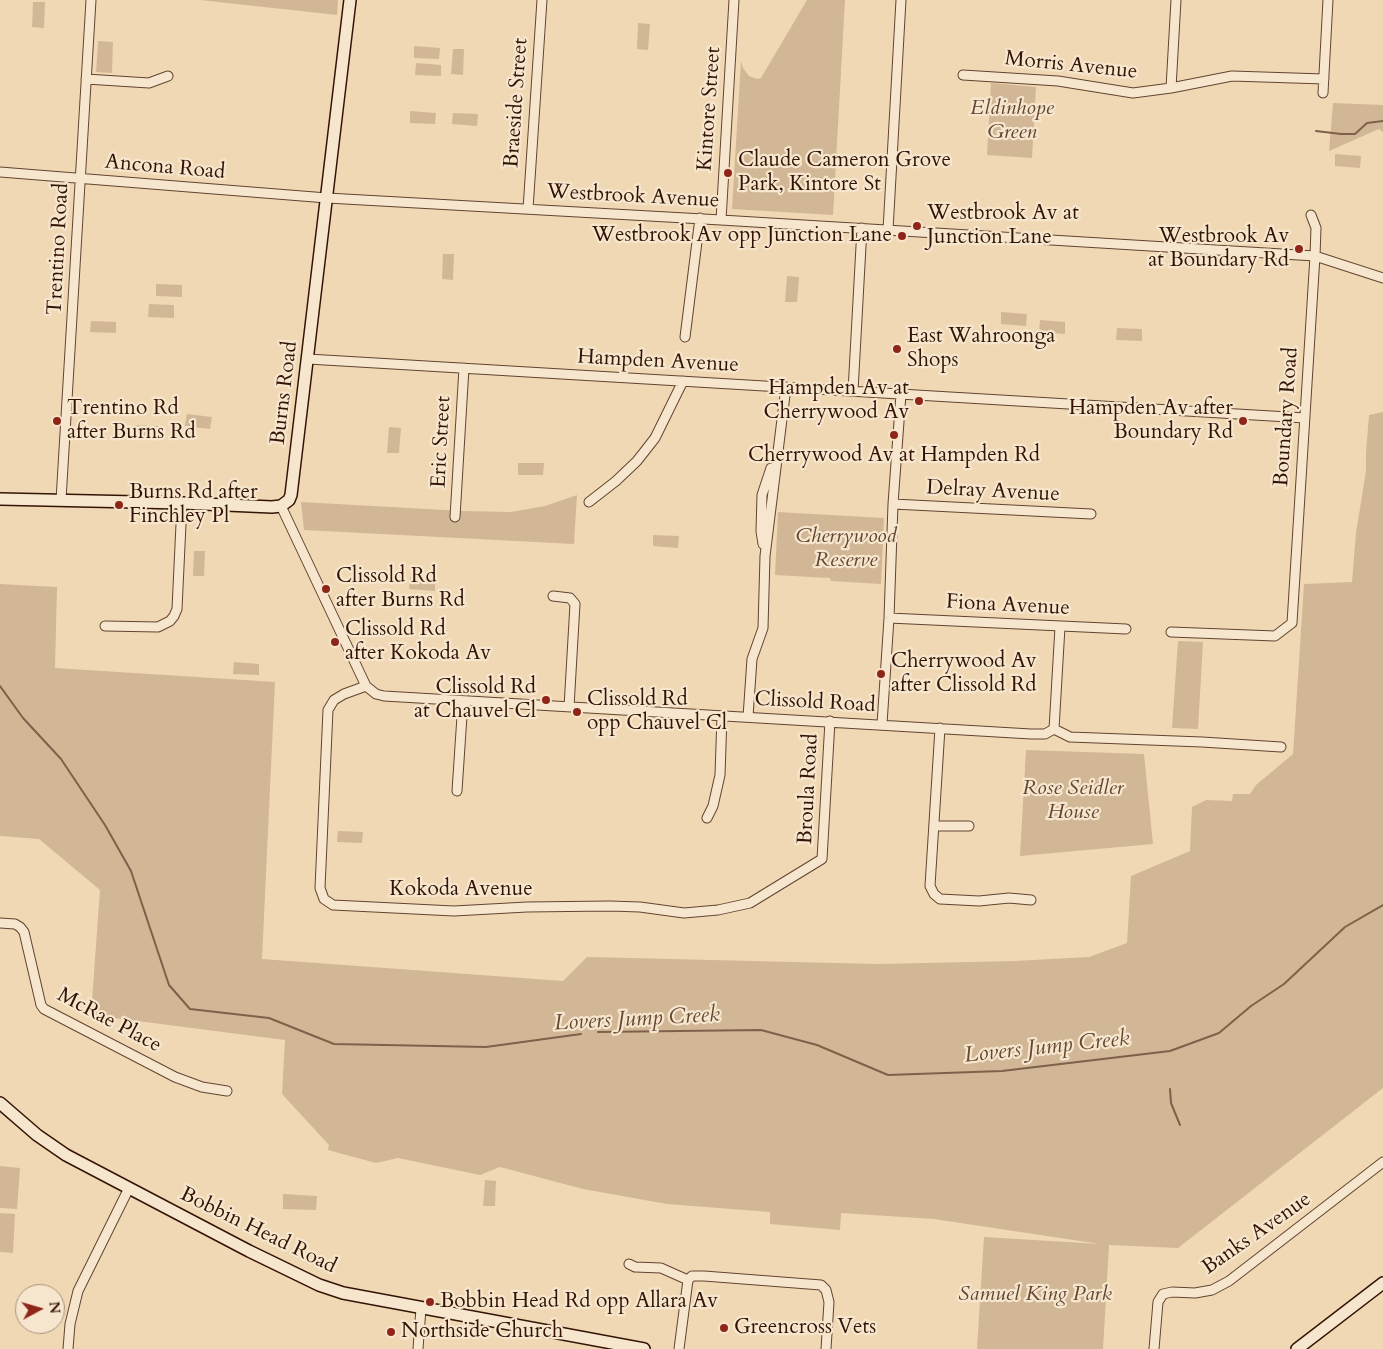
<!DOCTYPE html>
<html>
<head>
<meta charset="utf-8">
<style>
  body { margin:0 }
  #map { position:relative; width:1383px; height:1349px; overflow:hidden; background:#f1d8b4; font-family:Cardo,serif }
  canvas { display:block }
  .north { position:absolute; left:15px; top:1284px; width:50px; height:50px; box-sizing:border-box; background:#f6e6ce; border:1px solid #a8927d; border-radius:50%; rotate:84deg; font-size:14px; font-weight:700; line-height:20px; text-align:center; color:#331304 }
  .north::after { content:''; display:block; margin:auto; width:18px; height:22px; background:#8f2418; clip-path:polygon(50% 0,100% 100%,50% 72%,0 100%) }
</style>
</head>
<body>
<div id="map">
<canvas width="1383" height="1349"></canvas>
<div class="north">N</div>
</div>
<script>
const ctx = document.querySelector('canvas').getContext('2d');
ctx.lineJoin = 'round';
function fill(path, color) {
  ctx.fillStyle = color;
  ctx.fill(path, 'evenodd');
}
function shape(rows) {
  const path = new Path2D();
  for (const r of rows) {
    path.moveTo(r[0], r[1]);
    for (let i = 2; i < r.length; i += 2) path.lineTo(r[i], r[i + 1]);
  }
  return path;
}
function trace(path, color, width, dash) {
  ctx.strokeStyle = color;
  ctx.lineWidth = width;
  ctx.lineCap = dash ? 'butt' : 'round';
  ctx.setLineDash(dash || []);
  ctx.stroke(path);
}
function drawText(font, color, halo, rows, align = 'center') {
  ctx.font = font + ' Cardo,serif';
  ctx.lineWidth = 4.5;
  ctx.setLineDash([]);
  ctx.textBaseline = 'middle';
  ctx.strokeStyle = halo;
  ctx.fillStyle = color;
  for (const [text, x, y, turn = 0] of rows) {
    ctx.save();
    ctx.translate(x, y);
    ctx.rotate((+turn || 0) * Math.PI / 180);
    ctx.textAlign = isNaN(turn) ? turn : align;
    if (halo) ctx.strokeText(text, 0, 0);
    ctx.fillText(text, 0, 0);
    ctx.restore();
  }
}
fill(shape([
  [200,0,338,0,337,15],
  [807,0,845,0,833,215,732,209,741,61,743,68,749,76,757,79,761,78],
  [33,2,45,2,44,28,32,27],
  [638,23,650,24,648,50,637,49],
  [98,41,113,42,112,73,96,72],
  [414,46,440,48,439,59,414,58],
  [453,49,464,49,463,75,451,74],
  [416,63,441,65,441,76,415,75],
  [991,83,1036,87,1032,158,987,155],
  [1333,103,1383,105,1383,132,1379,129,1329,151],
  [410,111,436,113,435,124,410,123],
  [453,113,478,114,477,126,452,124],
  [1335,154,1361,156,1360,168,1335,166],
  [443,254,454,254,453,280,442,279],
  [787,276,799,277,797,302,785,302],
  [156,284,182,285,182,297,156,296],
  [149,304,174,305,174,318,148,317],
  [1001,312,1027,314,1026,326,1001,324],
  [1040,320,1065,322,1065,334,1039,332],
  [91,321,116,322,116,333,90,332],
  [1117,328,1142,329,1142,341,1116,340],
  [1383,412,1383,1088,1178,1248,1109,1245,1103,1349,977,1349,984,1237,1100,1244,934,1219,841,1213,840,1230,770,1224,770,1212,667,1204,583,1189,500,1167,480,1175,398,1158,376,1163,328,1150,329,1145,282,1094,285,1040,91,1015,100,890,39,839,0,836,0,584,57,587,55,668,275,682,262,959,563,981,587,957,878,964,1015,961,1089,957,1127,943,1131,876,1190,851,1192,807,1206,800,1232,801,1233,794,1250,794,1256,785,1293,754,1304,584,1352,582,1356,533,1366,471,1366,453,1369,415],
  [187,414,212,417,210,429,185,426],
  [135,425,161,426,160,438,135,436],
  [389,427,401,428,399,453,387,453],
  [518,463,544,463,543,475,518,475],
  [577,495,574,544,304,530,301,502,464,511,511,512,545,506],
  [778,512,884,518,881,584,831,581,830,578,775,575],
  [653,535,679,536,678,548,653,546],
  [194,551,205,551,204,576,193,576],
  [410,577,435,579,435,591,409,589],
  [1178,641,1203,642,1198,729,1172,728],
  [234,662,259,664,259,675,233,674],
  [1026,750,1144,754,1153,844,1020,856],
  [338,831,363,832,362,843,337,842],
  [0,1166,20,1168,17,1209,0,1208],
  [485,1180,496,1181,495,1206,483,1206],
  [283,1194,317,1196,316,1210,283,1209],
  [0,1213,15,1214,13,1253,0,1252]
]), '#d1b796');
trace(shape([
  [1316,131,1341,134,1355,134,1367,123,1383,121],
  [0,686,23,718,61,759,105,825,131,871,169,985,190,1009,269,1018,334,1044,486,1047,581,1034],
  [598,1032,761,1030,817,1045,888,1075,1002,1071,1170,1051,1219,1033,1251,1006,1284,984,1345,927,1383,905],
  [1170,1089,1171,1103,1180,1125]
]), '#7e614a', 2);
const minor = shape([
  [963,75,1058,81,1133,93,1171,88,1232,76,1324,79],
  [86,79,149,83,168,76],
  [1171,88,1176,0],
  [1323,93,1328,0],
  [0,172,327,198,721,220,1315,256,1383,278],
  [528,209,542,0],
  [721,220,734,0],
  [888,230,901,0],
  [685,337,700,218],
  [308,359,1305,418],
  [853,391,862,228],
  [61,500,91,0],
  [589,502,616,481,637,461,655,438,683,381],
  [893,504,1091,514],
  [281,506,366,686,376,694,384,696,1031,734,1045,734,1054,729,1070,737,1202,742,1281,747],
  [455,517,464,368],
  [763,544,761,531,762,495,771,468],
  [553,596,570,598,575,604,569,707],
  [889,618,1126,629],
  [105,626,158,627,170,621,174,616,177,609,182,503],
  [1171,632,1275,636,1292,623,1315,256,1316,228,1311,215],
  [366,686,344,694,334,700,328,710,320,888,324,899,333,905,454,911,527,907,610,906,640,907,684,913,718,910,750,903,822,859,830,721],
  [748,717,752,659,763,628,765,556,786,387],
  [882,724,889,618,893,504,901,394],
  [940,728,930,886,934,894,940,899,979,901,1009,898,1031,900],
  [1054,729,1060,627],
  [457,791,463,701],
  [707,818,713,806,720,775,722,716],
  [935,826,969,826],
  [0,923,15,924,20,927,24,932,41,1005,44,1009,175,1077,202,1087,227,1091],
  [629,1264,635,1267,661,1268,688,1280],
  [68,1349,70,1324,78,1291,129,1188],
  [418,1349,421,1308],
  [679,1349,688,1280,692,1276,704,1276,821,1285,826,1290,829,1302,826,1349],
  [1154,1349,1158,1302,1163,1294,1172,1292,1195,1293,1212,1290,1229,1281,1383,1162]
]);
const secondary = shape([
  [0,499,182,503,272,507,281,506,289,500,291,495,350,0],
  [0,1103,37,1135,66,1155,249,1251,319,1285,343,1293,644,1349],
  [1297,1349,1383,1283]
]);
trace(minor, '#624430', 11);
trace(secondary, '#331304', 14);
trace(minor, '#f6e6ce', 9);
trace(secondary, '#f6e6ce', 11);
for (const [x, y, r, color] of [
  [728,173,5,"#8f2418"],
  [917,226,5,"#8f2418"],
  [902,236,5,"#8f2418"],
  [1299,249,5,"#8f2418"],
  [897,349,5,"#8f2418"],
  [919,401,5,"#8f2418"],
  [57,421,5,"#8f2418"],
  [1243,421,5,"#8f2418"],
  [894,435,5,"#8f2418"],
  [119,505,5,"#8f2418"],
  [326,589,5,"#8f2418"],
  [335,642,5,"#8f2418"],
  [881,674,5,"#8f2418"],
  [546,700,5,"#8f2418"],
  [577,712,5,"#8f2418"],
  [430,1302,5,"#8f2418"],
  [724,1328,5,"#8f2418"],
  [391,1332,5,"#8f2418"]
]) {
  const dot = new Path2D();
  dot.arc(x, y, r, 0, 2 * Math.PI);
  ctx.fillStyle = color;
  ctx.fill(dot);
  trace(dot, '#f6e6ce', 2);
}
drawText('21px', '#331304', '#f6e6ce', [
  ["Morris Avenue",1071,66,6],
  ["Braeside Street",517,103,-86],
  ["Kintore Street",710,109,-86],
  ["Ancona Road",165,168,5],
  ["Westbrook Avenue",633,197,3],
  ["Trentino Road",59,249,-87],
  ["Hampden Avenue",658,362,3],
  ["Burns Road",285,393,-83],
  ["Boundary Road",1287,417,-86],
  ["Eric Street",442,442,-87],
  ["Delray Avenue",993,492,3],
  ["Fiona Avenue",1008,606,3],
  ["Clissold Road",815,703,3],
  ["Broula Road",809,789,-87],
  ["Kokoda Avenue",461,890],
  ["McRae Place",109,1021,28],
  ["Bobbin Head Road",258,1231,26],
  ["Banks Avenue",1257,1234,-35]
]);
drawText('italic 21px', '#624430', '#f6e6ce', [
  ["Eldinhope",1012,109],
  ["Green",1012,133],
  ["Cherrywood",846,537],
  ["Reserve",846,561],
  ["Rose Seidler",1073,789],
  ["House",1073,813],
  ["Samuel King Park",1035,1295]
]);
drawText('21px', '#331304', '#f6e6ce', [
  ["Claude Cameron Grove",738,161],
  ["Park, Kintore St",738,185],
  ["Westbrook Av at",927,214],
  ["Junction Lane",927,238],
  ["Westbrook Av opp Junction Lane",892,236,"right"],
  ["Westbrook Av",1289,237,"right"],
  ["at Boundary Rd",1289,261,"right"],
  ["East Wahroonga",907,337],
  ["Shops",907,361],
  ["Hampden Av at",909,389,"right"],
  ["Cherrywood Av",909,413,"right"],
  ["Trentino Rd",67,409],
  ["after Burns Rd",67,433],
  ["Hampden Av after",1233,409,"right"],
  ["Boundary Rd",1233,433,"right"],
  ["Cherrywood Av at Hampden Rd",894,456,"center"],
  ["Burns Rd after",129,493],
  ["Finchley Pl",129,517],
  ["Clissold Rd",336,577],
  ["after Burns Rd",336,601],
  ["Clissold Rd",345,630],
  ["after Kokoda Av",345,654],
  ["Cherrywood Av",891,662],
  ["after Clissold Rd",891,686],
  ["Clissold Rd",536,688,"right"],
  ["at Chauvel Cl",536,712,"right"],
  ["Clissold Rd",587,700],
  ["opp Chauvel Cl",587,724],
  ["Bobbin Head Rd opp Allara Av",440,1302],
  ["Greencross Vets",734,1328],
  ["Northside Church",401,1332]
], 'left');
drawText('italic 22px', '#654732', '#f6e6ce', [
  ["Lovers Jump Creek",637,1020,-3],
  ["Lovers Jump Creek",1047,1048,-6]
]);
</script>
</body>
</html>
